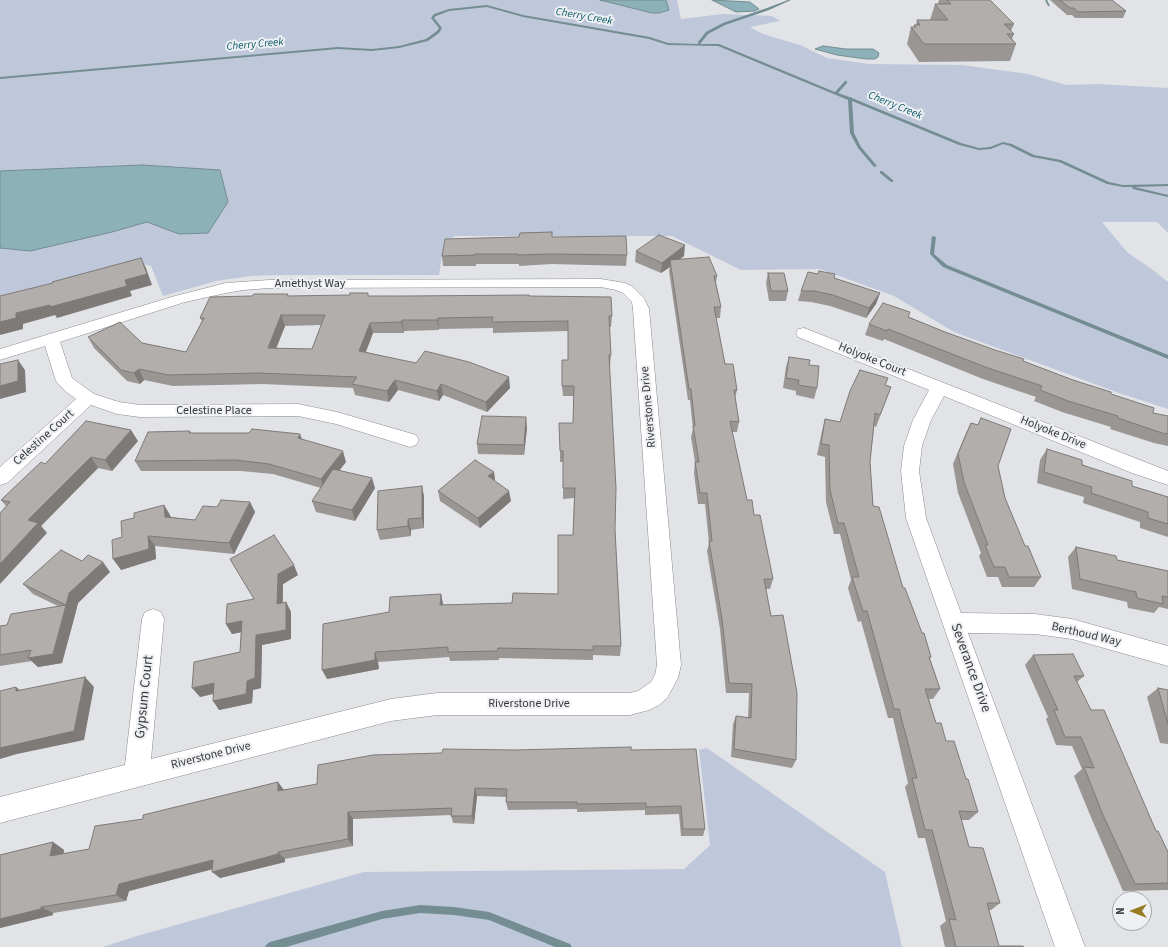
<!DOCTYPE html>
<html>
<head>
<meta charset="utf-8">
<style>
  body { margin:0 }
  #map { position:relative; width:1168px; height:947px; overflow:hidden; background:#e1e3e7; font-family:"Source Sans 3",sans-serif }
  canvas { display:block }
  .north { position:absolute; left:1112px; top:891px; width:40px; height:40px; box-sizing:border-box; background:#eef0f4; border:1px solid #a5a6a9; border-radius:50%; rotate:270deg; font-size:11px; font-weight:700; line-height:16px; text-align:center; color:#373839 }
  .north::after { content:''; display:block; margin:auto; width:14px; height:18px; background:#977c24; clip-path:polygon(50% 0,100% 100%,50% 72%,0 100%) }
</style>
</head>
<body>
<div id="map">
<canvas width="1168" height="947"></canvas>
<div class="north">N</div>
</div>
<script>
const ctx = document.querySelector('canvas').getContext('2d');
ctx.lineJoin = 'round';
function fill(path, color) {
  ctx.fillStyle = color;
  ctx.fill(path, 'evenodd');
}
function shape(rows) {
  const path = new Path2D();
  for (const r of rows) {
    path.moveTo(r[0], r[1]);
    for (let i = 2; i < r.length; i += 2) path.lineTo(r[i], r[i + 1]);
  }
  return path;
}
function trace(path, color, width, dash) {
  ctx.strokeStyle = color;
  ctx.lineWidth = width;
  ctx.lineCap = dash ? 'butt' : 'round';
  ctx.setLineDash(dash || []);
  ctx.stroke(path);
}
function drawText(font, color, halo, rows, align = 'center') {
  ctx.font = font + ' "Source Sans 3",sans-serif';
  ctx.lineWidth = 4;
  ctx.setLineDash([]);
  ctx.textBaseline = 'middle';
  ctx.strokeStyle = halo;
  ctx.fillStyle = color;
  for (const [text, x, y, turn = 0] of rows) {
    ctx.save();
    ctx.translate(x, y);
    ctx.rotate((+turn || 0) * Math.PI / 180);
    ctx.textAlign = isNaN(turn) ? turn : align;
    if (halo) ctx.strokeText(text, 0, 0);
    ctx.fillText(text, 0, 0);
    ctx.restore();
  }
}
fill(shape([
  [0,0,677,0,681,19,723,14,772,16,780,21,750,27,763,34,800,45,827,58,869,64,962,65,1028,74,1066,85,1098,84,1168,88,1168,233,1157,222,1102,222,1128,253,1153,270,1168,282,1168,409,1119,393,954,332,894,296,820,269,741,270,672,236,455,236,444,242,439,275,276,275,251,276,216,281,163,296,151,266,138,263,0,302],
  [707,748,885,872,902,947,103,947,137,936,364,872,684,869,710,845,699,750]
]), '#bfc8da');
const water = shape([
  [600,0,666,0,669,10,659,13,652,13,600,0],
  [712,0,750,2,759,9,755,11,736,12,712,0],
  [823,46,846,49,873,49,879,53,878,57,875,59,866,59,837,55,815,49,823,46],
  [142,165,220,170,228,202,208,233,179,234,147,222,112,232,30,251,0,248,0,171,142,165]
]);
fill(water, '#8db1b8');
trace(water, '#738d92', 1);
fill(shape([
  [788,0,791,0,769,10,725,25,708,34,700,44,719,44,835,92,845,81,847,81,847,83,838,93,849,97,851,97,852,98,961,143,979,148,990,147,1003,142,1012,144,1034,155,1061,160,1109,182,1123,185,1168,184,1168,186,1135,187,1168,195,1168,197,1133,189,1132,188,1133,187,1123,187,1107,184,1059,162,1032,157,1010,146,1003,144,991,149,979,150,959,145,852,101,854,133,861,147,877,166,874,167,858,148,850,133,848,100,718,46,668,45,649,39,523,17,487,7,449,11,436,16,434,18,442,28,439,33,428,41,399,48,372,51,338,49,0,79,0,77,338,47,372,49,399,46,426,39,437,31,439,28,431,18,434,14,449,9,487,5,523,15,650,37,668,43,698,44,698,42,706,32,723,23,767,8,788,0],
  [1045,0,1047,0,1050,6,1048,6,1045,0],
  [880,171,882,171,893,180,893,182,891,182,880,173,880,171],
  [932,236,936,237,934,254,947,265,1168,355,1168,359,943,267,930,254,932,236],
  [420,905,454,907,489,912,570,944,572,947,555,947,489,920,454,915,420,913,382,919,286,947,265,947,267,944,270,942,382,911,420,905]
]), '#738d92');
const street = shape([
  [601,279,625,283,633,287,644,298,649,309,681,665,678,678,667,698,659,705,649,710,630,715,437,715,391,721,0,823,0,797,125,765,142,619,145,612,153,609,161,612,164,619,151,759,391,699,437,693,630,693,638,691,651,682,655,675,657,665,633,309,632,302,623,293,616,290,601,287,269,288,243,290,226,293,185,302,60,342,72,378,94,394,119,402,140,405,298,404,337,412,416,435,419,440,416,445,410,447,336,424,298,416,140,417,117,414,91,405,7,483,0,485,0,467,76,399,65,391,56,381,45,346,0,360,0,349,175,296,226,283,269,280,601,279],
  [804,328,1168,471,1168,485,1132,473,944,396,931,420,922,446,919,471,926,518,961,613,1035,614,1072,619,1168,646,1168,666,1072,639,1035,634,968,633,1085,947,1055,947,906,518,901,471,904,446,913,420,929,390,798,337,796,333,798,329,804,328]
]);
trace(street, '#898b8e', 1);
fill(street, '#fff');
fill(shape([
  [939,0,990,0,1014,24,1011,31,1014,34,1012,39,1016,44,1010,61,919,62,907,44,911,27,914,27,914,25,916,25,917,20,930,20,935,4,938,4],
  [1050,0,1112,0,1126,11,1123,18,1075,18,1072,15,1067,15],
  [553,237,627,255,626,266,552,264,519,266,519,264,476,264,476,266,443,266,442,256],
  [636,251,684,256,679,259,717,276,716,283,721,307,720,318,716,318,725,364,737,390,735,398,739,422,737,432,732,432,747,500,754,515,773,579,770,589,766,589,796,760,792,768,731,757,733,724,736,716,748,718,749,693,726,693,720,629,707,551,709,543,705,504,698,504,694,473,695,462,691,437,693,429,690,400,688,400,669,271,670,267,661,273,635,262],
  [768,273,788,291,786,301,769,301,766,283],
  [834,278,880,293,876,304,866,318,830,306,811,302,798,301,801,291],
  [252,296,529,296,612,316,611,327,609,327,611,355,610,366,609,366,615,529,621,646,620,656,593,655,593,660,499,658,499,660,450,661,449,657,378,662,379,669,327,679,389,612,441,594,443,605,512,603,558,594,573,535,574,498,563,499,563,462,560,462,560,451,573,423,574,396,563,396,562,386,568,360,568,331,493,333,493,328,439,329,439,330,404,331,404,333,373,333,366,352,510,388,487,412,443,395,439,401,398,390,389,402,355,395,353,388,263,384,173,386,144,380,140,384,127,381,94,348,88,337,142,343,186,352,202,321,200,318],
  [321,325,312,349,276,348,285,326],
  [909,317,945,332,1111,394,1153,413,1168,416,1168,446,1154,443,1110,429,1111,427,1062,412,1034,401,1036,397,983,379,884,339,883,341,865,335,869,324],
  [789,357,809,365,817,388,814,399,796,395,796,391,783,388,786,367],
  [885,385,891,387,876,427,874,426,870,462,873,506,903,588,931,657,930,659,940,689,933,699,929,699,936,723,966,779,978,812,969,820,961,820,969,847,1000,903,991,910,989,910,999,946,1024,947,945,947,940,926,946,921,925,838,918,838,905,787,908,783,893,718,888,718,861,621,858,622,848,588,851,580,840,534,834,534,826,502,825,457,817,455,822,431,825,419,840,422],
  [981,418,998,466,1005,498,1025,546,1041,577,1034,587,1002,587,998,577,987,577,979,556,981,553,958,493,953,464,966,433,971,423,978,425],
  [527,428,524,455,478,454,477,444],
  [190,431,191,433,302,439,346,462,339,470,375,488,355,521,316,512,312,501,321,488,273,474,241,471,141,471,135,461],
  [138,441,112,471,98,468,41,526,47,533,6,506,1,500,45,464],
  [1047,449,1132,486,1168,497,1168,537,1140,528,1140,522,1083,503,1084,497,1037,483,1040,460],
  [494,472,495,481,511,501,480,528,440,501,438,491],
  [422,486,424,497,424,528,411,530,411,536,380,540,377,530],
  [250,502,255,512,234,554,155,546,156,559,121,570,134,518,164,505,170,515,171,517,195,520,217,507],
  [1076,547,1117,560,1168,571,1168,609,1159,607,1154,613,1128,608,1127,602,1072,589,1068,557],
  [230,559,298,575,283,584,283,602,286,602,291,612,291,639,262,645,261,688,253,690,252,703,219,710,213,694,200,697,240,652,241,632,232,634,226,624,254,599],
  [82,561,110,572,78,603,62,663,38,667,32,661,0,666,0,626,7,625,58,606,33,594,23,584],
  [1033,655,1084,676,1077,682,1091,710,1156,831,1168,852,1168,890,1123,891,1093,822,1074,776,1082,769,1072,746,1056,745,1046,719,1048,717,1025,665],
  [1158,688,1168,690,1168,744,1160,743,1147,697],
  [515,750,631,750,705,829,703,836,681,836,679,814,645,815,645,810,577,812,577,809,508,810,506,802,506,797,477,796,474,824,453,823,451,815,353,819,353,846,285,859,285,862,220,878,212,869,129,891,126,901,53,913,53,915,0,928,0,855,53,842,64,850,63,854,89,849,143,819,284,790]
]), '#999694');
fill(shape([
  [685,245,684,256,671,266,670,260,670,267,661,273,662,263],
  [141,258,146,268,152,285,130,291,132,296,57,318,55,315,23,324,23,329,0,335,0,322,16,313,125,280],
  [880,293,876,304,866,318,869,308],
  [281,315,285,326,272,359,268,348],
  [438,318,439,329,439,330,437,320],
  [402,320,404,331,404,333,401,322],
  [370,323,373,333,362,361,359,351],
  [18,360,25,370,26,392,0,399,0,386],
  [139,369,144,380,140,384,134,373],
  [509,377,510,388,487,412,486,402],
  [395,380,398,390,389,402,387,391],
  [441,384,443,395,439,401,437,391],
  [526,417,527,428,524,455,524,445],
  [131,430,138,441,112,471,105,460],
  [300,434,304,444,298,438],
  [343,451,346,462,324,490,321,479],
  [91,457,98,468,41,526,47,533,0,584,0,564,28,520],
  [494,472,495,482,488,476],
  [372,478,375,488,355,521,352,510],
  [422,486,424,497,424,528,422,518],
  [509,491,511,501,480,528,478,518],
  [250,502,255,512,234,554,229,543],
  [164,505,170,515,172,527,165,517],
  [408,519,411,530,411,536,408,526],
  [148,536,155,546,156,559,121,570,113,559],
  [103,562,110,572,78,603,75,615,66,605,69,593],
  [294,565,298,575,283,584,282,613,277,604,278,574],
  [441,594,443,604,443,614,440,605],
  [286,602,291,612,291,639,262,645,261,688,253,690,252,703,219,710,213,701,247,681,256,635],
  [66,605,75,615,62,663,38,667,28,658],
  [242,621,248,631,232,634,226,624],
  [375,652,378,662,379,669,327,679,322,670],
  [85,677,94,687,84,740,17,754,0,759,0,748],
  [214,683,220,692,200,697,192,688],
  [16,687,27,696,16,691],
  [278,782,284,790,278,791],
  [475,788,477,796,474,824,472,816],
  [348,812,353,819,353,846,348,839],
  [53,842,64,850,62,863,50,856],
  [278,852,285,859,285,862,220,878,212,872],
  [213,860,221,867,129,891,126,901,116,895,119,884],
  [41,907,53,913,53,915,0,928,0,919]
]), '#7d7a78');
const building = shape([
  [947,0,990,0,1014,24,1004,24,1014,34,1007,34,1016,44,924,44,911,27,916,27,914,25,920,25,917,20,948,20,935,4,951,4,947,0],
  [1060,0,1112,0,1126,11,1078,12,1074,8,1070,8,1060,0],
  [552,232,552,237,626,236,627,255,552,254,518,255,518,254,475,254,475,255,442,256,445,239,519,237,520,233,552,232],
  [659,235,685,245,662,263,636,251,659,235],
  [709,257,717,276,714,276,721,307,714,307,725,364,733,364,737,390,734,390,739,422,730,421,747,500,752,500,754,515,760,515,773,579,764,579,771,616,783,615,786,632,797,693,796,760,734,749,736,716,751,718,752,684,729,683,722,619,709,541,712,541,707,493,700,493,695,462,699,462,693,426,695,426,691,389,689,389,670,260,709,257],
  [141,258,147,274,125,280,127,286,50,307,50,305,16,313,16,318,0,322,0,296,53,283,52,282,141,258],
  [819,271,835,274,834,278,880,293,869,308,833,295,814,291,801,291,808,272,818,274,819,271],
  [768,273,784,273,788,291,771,291,768,273],
  [350,293,368,293,368,296,407,296,529,295,529,296,611,297,612,316,609,316,611,355,609,355,616,488,615,529,621,646,593,646,593,650,498,648,497,651,448,652,448,647,375,652,375,660,322,670,323,624,389,612,390,597,441,594,440,605,512,603,513,593,558,594,558,535,573,535,575,488,563,488,563,451,560,451,559,423,573,423,574,386,562,386,562,360,568,360,568,321,492,322,493,317,438,318,437,320,402,320,401,322,370,323,359,351,416,363,425,351,469,362,509,377,486,402,441,384,437,391,395,380,387,391,352,384,357,377,259,373,168,375,139,369,134,373,121,370,88,337,120,322,142,343,186,352,204,318,200,318,210,297,252,296,254,294,288,294,287,296,350,295,350,293],
  [281,315,325,315,312,349,268,348,281,315],
  [883,303,910,312,908,317,945,332,995,350,1024,359,1023,361,1073,380,1111,392,1111,394,1154,408,1153,413,1168,416,1168,434,1162,433,1118,418,1118,416,1068,401,1040,390,1042,386,988,368,888,329,887,331,869,324,883,303],
  [789,357,810,360,809,365,819,366,817,388,798,385,799,380,786,378,789,357],
  [18,360,18,381,0,386,0,364,18,360],
  [860,370,888,378,885,385,891,387,880,415,875,413,870,462,873,506,879,507,903,588,905,588,922,633,924,633,931,657,929,657,940,689,925,689,936,723,941,723,946,741,954,741,966,779,968,779,978,812,959,811,969,847,983,848,1000,903,987,903,999,946,1023,946,1024,947,956,947,949,919,956,920,932,830,925,830,912,778,917,778,899,709,894,709,867,611,863,611,852,577,859,577,844,523,838,523,830,490,829,445,821,444,825,419,840,422,850,391,860,370],
  [482,416,526,417,524,445,477,444,482,416],
  [981,418,1011,429,998,466,1005,498,1025,546,1028,546,1041,577,1009,577,1005,567,994,567,985,545,988,545,964,482,958,454,971,423,978,425,981,418],
  [86,421,131,430,105,460,91,457,28,520,38,523,0,564,0,513,10,502,1,500,41,462,45,464,86,421],
  [252,429,300,434,298,438,343,451,321,479,269,464,236,460,135,461,148,432,190,431,189,433,249,433,252,429],
  [1047,449,1082,460,1082,465,1132,481,1132,486,1168,497,1168,524,1148,518,1148,512,1091,493,1092,487,1044,472,1047,449],
  [475,460,494,472,488,476,509,491,478,518,438,491,475,460],
  [333,469,372,478,352,510,312,501,333,469],
  [422,486,422,518,408,519,408,526,377,530,378,491,422,486],
  [221,500,250,502,229,543,148,536,149,549,113,559,112,540,122,537,121,521,134,518,134,513,164,505,165,517,195,520,203,506,217,507,221,500],
  [274,535,294,565,278,574,277,604,286,602,286,630,256,635,255,678,247,681,246,694,213,701,214,683,192,688,194,662,240,652,242,621,226,624,227,604,254,599,230,559,274,535],
  [1076,547,1116,556,1117,560,1168,571,1168,597,1162,596,1163,604,1137,598,1136,592,1080,579,1076,547],
  [61,550,82,561,88,555,103,562,69,593,66,605,23,584,61,550],
  [66,605,53,654,28,658,31,650,0,655,0,626,7,625,11,614,66,605],
  [1073,654,1084,676,1074,676,1091,710,1104,710,1156,831,1158,831,1168,852,1168,883,1135,884,1103,815,1084,767,1094,768,1081,737,1065,737,1054,710,1058,710,1033,655,1073,654],
  [85,677,74,731,0,748,0,691,16,687,16,691,85,677],
  [1158,688,1168,690,1168,724,1158,688],
  [631,747,631,750,696,749,705,829,683,829,681,806,646,807,646,803,577,804,577,802,506,802,507,789,475,788,472,816,451,816,452,808,348,812,348,839,278,852,278,854,212,872,213,860,119,884,116,895,41,907,41,909,0,919,0,855,53,842,50,856,89,849,95,826,143,819,143,815,278,782,278,791,317,784,318,765,373,755,442,753,443,749,515,750,631,747]
]);
fill(building, '#b2aeac');
trace(building, '#7d7a78', 1);
drawText('italic 11px', '#0c5a66', '#eef0f4', [
  ["Cherry Creek",584,17,10],
  ["Cherry Creek",255,45,-5],
  ["Cherry Creek",895,106,22]
]);
drawText('12px', '#373839', '#eef0f4', [
  ["Amethyst Way",310,284],
  ["Holyoke Court",872,360,22],
  ["Riverstone Drive",649,407,-95],
  ["Celestine Place",214,411],
  ["Holyoke Drive",1053,433,22],
  ["Celestine Court",44,438,-42],
  ["Berthoud Way",1086,635,13],
  ["Riverstone Drive",529,704],
  ["Riverstone Drive",211,756,-14]
]);
drawText('14px', '#373839', '#eef0f4', [
  ["Severance Drive",970,668,70],
  ["Gypsum Court",145,697,-84]
]);
</script>
</body>
</html>
